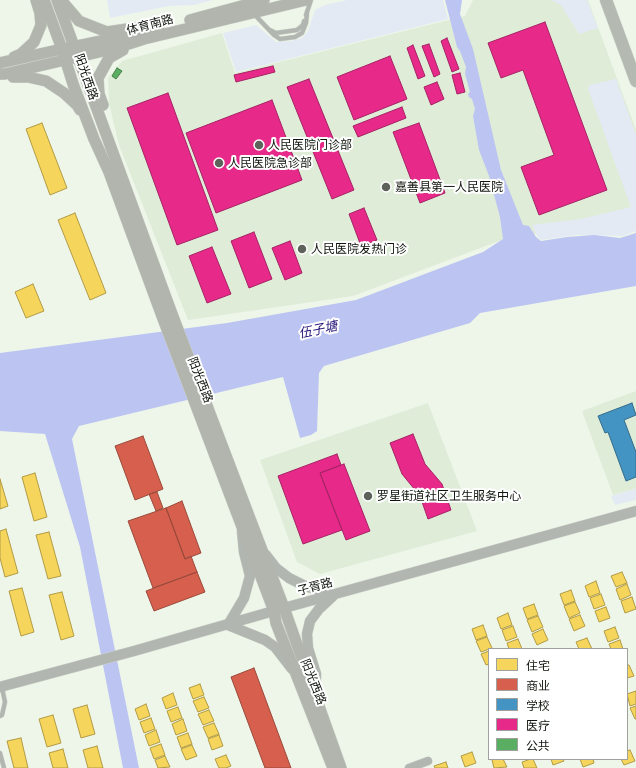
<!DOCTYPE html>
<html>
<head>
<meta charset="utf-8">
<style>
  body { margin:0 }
  #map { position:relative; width:636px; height:768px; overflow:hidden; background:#eef6ea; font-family:Inter,"Noto Sans SC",sans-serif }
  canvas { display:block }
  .legend { position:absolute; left:488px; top:648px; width:140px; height:112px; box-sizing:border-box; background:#fff; border:1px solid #9fa19e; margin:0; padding:5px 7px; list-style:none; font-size:12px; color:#0f140c }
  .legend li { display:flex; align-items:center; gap:8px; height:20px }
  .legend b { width:20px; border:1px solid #9fa19e }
</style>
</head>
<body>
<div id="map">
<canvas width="636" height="768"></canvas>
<ul class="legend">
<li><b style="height:11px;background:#f6d55c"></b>住宅</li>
<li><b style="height:11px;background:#d6604d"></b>商业</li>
<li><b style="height:11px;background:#4393c3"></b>学校</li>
<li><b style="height:11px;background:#e7298a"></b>医疗</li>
<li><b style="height:11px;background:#5aae61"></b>公共</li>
</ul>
</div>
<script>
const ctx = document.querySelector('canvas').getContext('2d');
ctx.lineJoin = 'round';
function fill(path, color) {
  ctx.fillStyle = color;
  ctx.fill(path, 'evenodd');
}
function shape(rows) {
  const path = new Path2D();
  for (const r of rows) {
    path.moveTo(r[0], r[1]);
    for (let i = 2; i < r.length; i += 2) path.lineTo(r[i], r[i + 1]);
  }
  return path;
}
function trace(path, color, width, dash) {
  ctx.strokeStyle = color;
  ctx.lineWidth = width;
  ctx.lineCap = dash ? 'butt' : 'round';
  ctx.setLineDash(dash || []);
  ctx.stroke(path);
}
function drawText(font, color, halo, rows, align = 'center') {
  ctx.font = font + ' Inter,"Noto Sans SC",sans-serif';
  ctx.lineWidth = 4;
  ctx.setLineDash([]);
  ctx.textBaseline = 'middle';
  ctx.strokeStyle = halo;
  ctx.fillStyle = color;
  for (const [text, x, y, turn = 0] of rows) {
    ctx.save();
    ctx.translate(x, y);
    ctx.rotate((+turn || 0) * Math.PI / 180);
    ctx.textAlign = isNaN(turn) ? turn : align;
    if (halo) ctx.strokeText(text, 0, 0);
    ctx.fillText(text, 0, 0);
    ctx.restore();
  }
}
fill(shape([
  [473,0,588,0,636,130,636,229,620,235,530,234,507,238,353,296,188,320,119,145,109,103,108,78,122,61,222,33,235,73,465,16],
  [636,391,636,489,613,495,582,411],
  [428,403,477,531,320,574,297,562,260,460]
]), '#dfecd8');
fill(shape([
  [107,0,213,0,194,5,169,6,110,18],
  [347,0,443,0,448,19,236,72,223,33,256,25,276,42,291,41,302,38,308,31,315,10,325,5],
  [551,0,587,0,598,28,579,34,561,5],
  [616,79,636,135,636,231,623,236,577,235,541,240,537,236,532,225,581,219,631,207,588,89,589,85],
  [636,489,636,500,615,505,611,496]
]), '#e4eaf4');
fill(shape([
  [445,0,462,0,460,14,473,49,501,170,523,225,529,226,536,237,541,241,567,237,594,235,620,238,636,233,636,286,480,313,470,323,324,366,319,373,317,431,311,435,300,438,283,377,79,426,72,439,139,768,123,768,80,547,45,434,0,431,0,353,227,323,356,300,483,252,503,239,500,217,489,176,479,150,473,116,475,109,472,99,469,97,468,94,470,92,465,74,466,67,460,51,457,47]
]), '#bcc5f2');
const homes = shape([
  [42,123,67,188,50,195,26,129,42,123],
  [75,213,106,293,90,300,58,220,75,213],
  [33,284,44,311,26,318,15,292,33,284],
  [35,473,47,517,34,521,22,477,35,473],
  [0,479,8,506,0,509,0,479],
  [6,529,18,573,5,577,0,558,0,531,6,529],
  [49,532,61,576,48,579,36,535,49,532],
  [622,572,627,583,616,587,611,576,622,572],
  [596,581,600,593,589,597,585,586,596,581],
  [627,584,631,595,620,600,616,589,627,584],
  [22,588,34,632,21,636,9,591,22,588],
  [571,590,575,601,564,605,560,594,571,590],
  [62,592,74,636,61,640,49,595,62,592],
  [601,594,605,605,594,609,590,598,601,594],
  [632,597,636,609,625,613,621,601,632,597],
  [575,602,580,613,569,618,564,606,575,602],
  [534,604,538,615,527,619,523,608,534,604],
  [606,607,610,618,599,622,595,611,606,607],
  [508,613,512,625,501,629,497,618,508,613],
  [580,615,585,626,574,631,569,619,580,615],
  [538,616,543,627,532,632,527,620,538,616],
  [483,625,487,636,476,640,472,629,483,625],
  [513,626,517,637,506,641,502,630,513,626],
  [615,627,619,638,608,642,604,631,615,627],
  [543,629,548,640,537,645,532,634,543,629],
  [487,637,492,648,481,652,476,641,487,637],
  [587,638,592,649,579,649,576,642,587,638],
  [518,639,522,649,509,649,507,643,518,639],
  [620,640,623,649,611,649,609,644,620,640],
  [489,651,489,664,486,665,481,654,489,651],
  [627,665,629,665,634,676,627,678,627,665],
  [200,684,204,695,193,699,189,688,200,684],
  [636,691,636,704,630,706,627,694,636,691],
  [173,693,177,705,166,709,162,698,173,693],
  [204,697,209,708,198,712,193,701,204,697],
  [146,704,150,716,139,720,135,709,146,704],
  [87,705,95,734,81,738,73,709,87,705],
  [636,706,636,719,635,719,630,708,636,706],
  [178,707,182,718,171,722,167,711,178,707],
  [209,710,214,721,203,725,198,714,209,710],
  [53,715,61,743,47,747,39,719,53,715],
  [151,718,155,729,144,733,140,722,151,718],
  [183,719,187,731,176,735,172,724,183,719],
  [214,723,219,734,208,738,203,727,214,723],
  [156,730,160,742,149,746,145,735,156,730],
  [188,733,192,744,181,748,177,737,188,733],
  [219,735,223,746,212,750,208,739,219,735],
  [21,738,28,768,14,768,7,741,21,738],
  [161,744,165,755,154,759,150,748,161,744],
  [192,745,197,756,186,760,181,749,192,745],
  [97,746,103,768,88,768,83,750,97,746],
  [63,749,68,768,53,768,49,753,63,749],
  [630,750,635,761,624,765,621,759,627,759,627,751,630,750],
  [472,752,476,763,465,767,461,756,472,752],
  [226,755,231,766,226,768,219,768,215,759,226,755],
  [165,756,170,767,158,768,155,760,165,756],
  [495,759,503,759,507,767,494,768,492,760,495,759],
  [531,759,533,759,537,768,524,768,522,762,531,759],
  [551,759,563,759,564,761,553,765,551,759],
  [580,759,593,759,594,763,583,767,580,759],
  [446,762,448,768,435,768,434,766,446,762]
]);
fill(homes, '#f6d55c');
trace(homes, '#b19b44', 1);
const shops = shape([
  [143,436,163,489,135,500,115,446,143,436],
  [157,492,163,508,156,511,149,494,157,492],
  [182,501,201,553,185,559,166,508,182,501],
  [166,508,185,559,191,556,197,572,153,588,128,521,166,508],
  [197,572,205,592,154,611,146,591,197,572],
  [254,668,291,768,265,768,231,677,254,668]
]);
fill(shops, '#d6604d');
trace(shops, '#9a493a', 1);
const schools = shape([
  [632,403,636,415,624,420,636,452,636,477,626,481,608,432,605,433,598,416,632,403]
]);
fill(schools, '#4393c3');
trace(schools, '#336d8c', 1);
const health = shape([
  [545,22,607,190,539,215,521,167,554,155,523,70,501,78,488,43,545,22],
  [447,38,459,69,452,72,441,41,447,38],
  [429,44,440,74,434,77,422,46,429,44],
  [413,45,425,76,418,79,407,48,413,45],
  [390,56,407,99,354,120,337,77,390,56],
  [273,66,275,72,236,82,234,75,273,66],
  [460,73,465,92,457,94,452,75,460,73],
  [309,79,354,190,332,199,287,87,309,79],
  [437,82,444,99,431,105,424,87,437,82],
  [168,93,218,230,177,245,127,108,168,93],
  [272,100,302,180,216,213,186,133,272,100],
  [402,107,406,118,358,137,353,126,402,107],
  [419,123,445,193,420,203,393,132,419,123],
  [364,208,377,240,361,246,349,214,364,208],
  [254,232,272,279,249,288,231,241,254,232],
  [290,241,302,273,285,280,272,248,290,241],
  [212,247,231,294,207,303,189,256,212,247],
  [413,434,425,464,442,484,451,510,428,519,420,496,402,474,390,443,413,434],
  [337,454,341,465,320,473,342,530,303,544,278,476,337,454],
  [344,464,370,531,346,540,320,473,344,464]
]);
fill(health, '#e7298a');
trace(health, '#a62364', 1);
const public = shape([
  [117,68,122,71,116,79,112,76,117,68]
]);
fill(public, '#5aae61');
trace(public, '#448048', 1);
const service = shape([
  [254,14,274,35,280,39,295,37,302,33,306,23,307,13],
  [306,15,311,0],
  [270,30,276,33,297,30,303,25,304,21],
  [0,716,2,715,5,702,2,688],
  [0,753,4,768]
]);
const minor = shape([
  [409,768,428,761]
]);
const tertiary = shape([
  [266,555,276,568,289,578,305,586,334,595],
  [228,625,244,598,250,576,244,552,242,531],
  [228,625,265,640,275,647,292,669],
  [0,687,134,651,284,608,636,511],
  [315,694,316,674,308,648,307,634,310,621,319,609,333,596]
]);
const secondary = shape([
  [44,0,62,49,73,84,94,139,109,172,162,316,274,611,276,623,333,768],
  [57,0,172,314,284,608,341,768],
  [61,0,79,21,107,32,141,27,159,29],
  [190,20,264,0],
  [14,57,21,54,34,42,41,25,40,13,36,0],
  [0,63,62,49,144,32],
  [0,74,5,74,116,48,144,39,306,0],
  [13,77,28,77,46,81,64,93,77,105,80,110],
  [103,105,99,94,98,78,109,58,123,50]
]);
const primary = shape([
  [606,0,636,81]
]);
trace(service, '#cbd1c7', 5);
trace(minor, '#cbd1c7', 9);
trace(tertiary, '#cbd1c7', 11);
trace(secondary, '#cbd1c7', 12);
trace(primary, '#cbd1c7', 13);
trace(service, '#b2b6b1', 4);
trace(minor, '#b2b6b1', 8);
trace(tertiary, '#b2b6b1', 10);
trace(secondary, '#b2b5ae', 11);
trace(primary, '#b4bab2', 12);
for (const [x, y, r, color] of [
  [259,145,5,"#5d635a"],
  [219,163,5,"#5d635a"],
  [386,187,5,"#5d635a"],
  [302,249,5,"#5d635a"],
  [368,496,5,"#5d635a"]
]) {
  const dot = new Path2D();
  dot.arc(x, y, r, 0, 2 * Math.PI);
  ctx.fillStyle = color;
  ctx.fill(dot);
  trace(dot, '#fff', 1.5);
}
drawText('12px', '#0f140c', '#fff', [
  ["体育南路",150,25,-15],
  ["阳光西路",86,77,71],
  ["阳光西路",200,380,69],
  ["子胥路",315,587,-15],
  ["阳光西路",313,682,68]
]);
drawText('12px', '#0f140c', '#fff', [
  ["人民医院门诊部",268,145],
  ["人民医院急诊部",228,163],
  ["嘉善县第一人民医院",395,187],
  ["人民医院发热门诊",311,249],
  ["罗星街道社区卫生服务中心",377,496]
], 'left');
drawText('italic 13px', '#221277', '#fff', [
  ["伍子塘",318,330,-12]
]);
</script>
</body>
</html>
